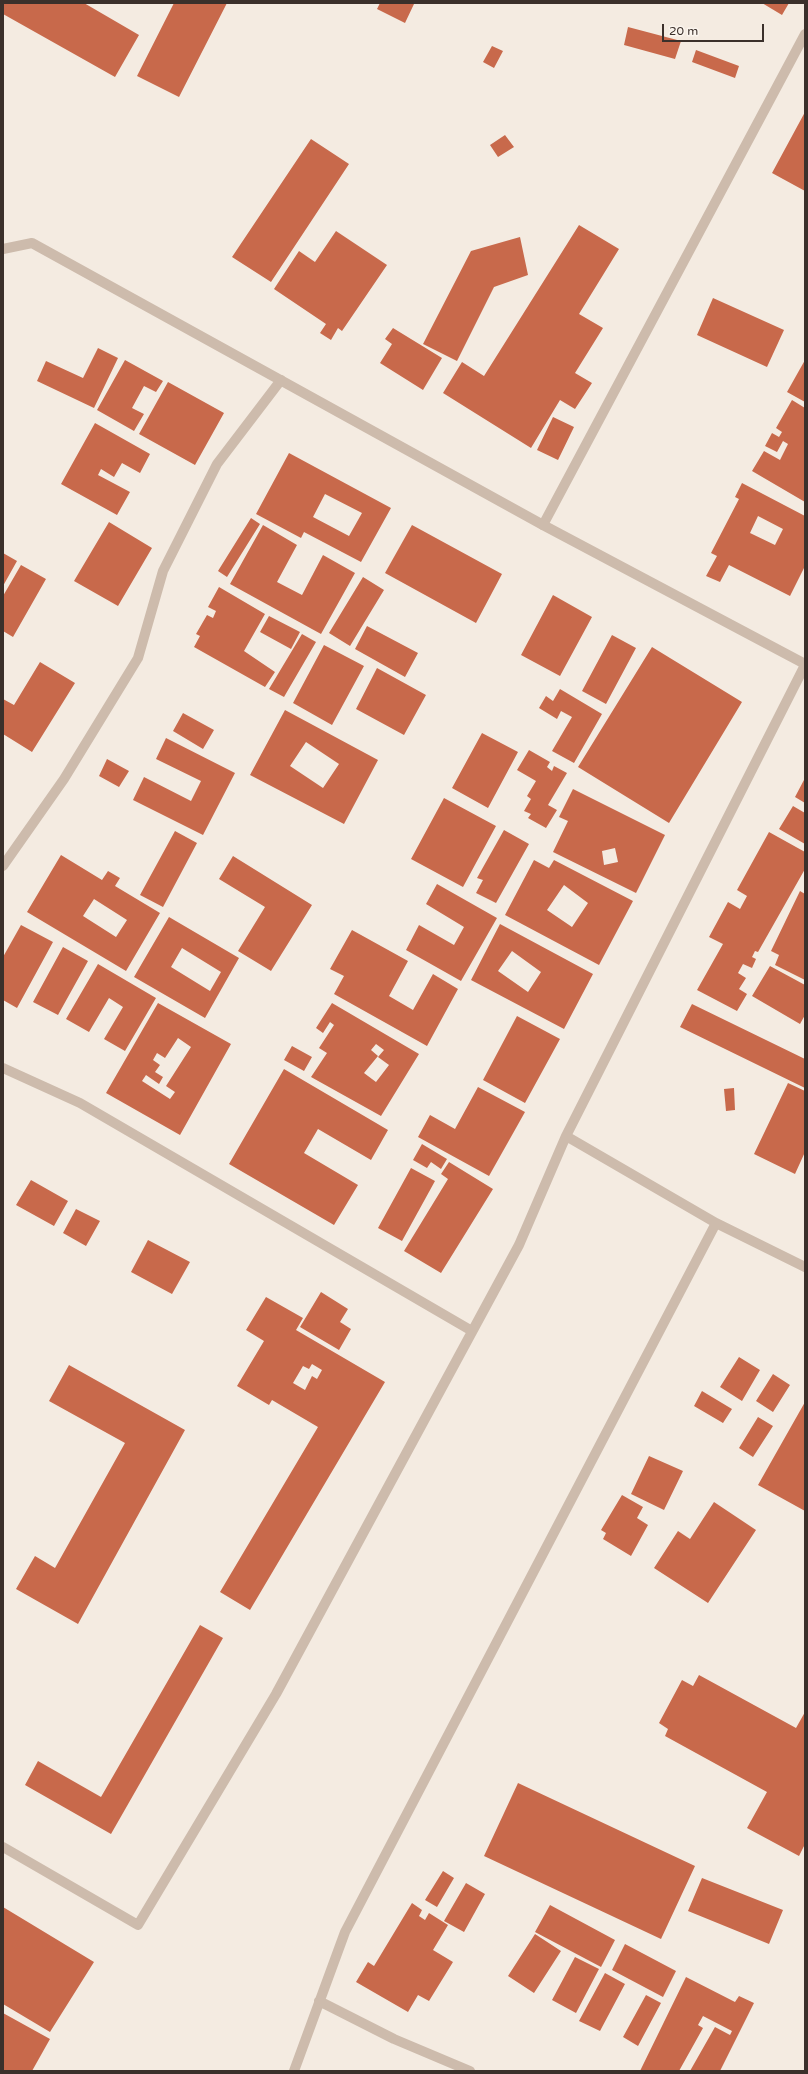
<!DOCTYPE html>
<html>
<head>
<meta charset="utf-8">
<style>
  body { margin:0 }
  #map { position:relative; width:808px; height:2074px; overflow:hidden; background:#f4ebe1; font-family:"Varela Round",sans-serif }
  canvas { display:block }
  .frame { position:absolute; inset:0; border:4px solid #3b302b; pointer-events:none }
  .scale { position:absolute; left:662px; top:24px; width:102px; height:18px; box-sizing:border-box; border:2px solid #3b302b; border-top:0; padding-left:5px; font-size:12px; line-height:14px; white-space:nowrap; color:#3b302b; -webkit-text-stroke:3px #fbf5ee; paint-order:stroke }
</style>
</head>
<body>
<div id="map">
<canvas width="808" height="2074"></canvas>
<div class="frame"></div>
<div class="scale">20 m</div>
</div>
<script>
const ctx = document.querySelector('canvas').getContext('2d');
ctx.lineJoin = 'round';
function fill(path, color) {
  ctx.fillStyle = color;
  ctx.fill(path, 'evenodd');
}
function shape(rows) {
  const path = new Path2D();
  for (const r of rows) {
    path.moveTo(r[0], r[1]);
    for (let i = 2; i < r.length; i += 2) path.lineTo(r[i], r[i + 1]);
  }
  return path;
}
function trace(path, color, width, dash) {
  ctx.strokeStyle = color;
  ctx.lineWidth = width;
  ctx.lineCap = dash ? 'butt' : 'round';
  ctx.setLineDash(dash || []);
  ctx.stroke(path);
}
fill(shape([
  [3,3,84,3,139,35,115,77,3,14],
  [174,3,227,3,179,97,137,76],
  [380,3,411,3,414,4,405,23,377,9],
  [762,3,789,3,782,15],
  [628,27,681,41,675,59,624,45],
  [492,46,503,51,494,68,483,62],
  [696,50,739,66,735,78,692,62],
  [805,112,805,191,772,173],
  [505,135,514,147,498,157,490,145],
  [311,139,349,164,271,282,232,257],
  [579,225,619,249,579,314,603,328,575,373,592,383,575,409,560,400,531,448,443,393,462,362,484,376],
  [336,231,387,265,342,331,338,328,331,340,320,333,326,324,274,289,299,251,315,262],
  [520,237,528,275,494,287,457,361,423,344,471,251],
  [713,298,784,330,767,367,697,335],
  [393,328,442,358,423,390,380,363,392,344,385,339],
  [98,348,118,358,94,408,37,381,46,361,83,378],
  [125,360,163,381,156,392,144,386,132,408,144,414,134,431,97,410],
  [805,360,805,402,787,392],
  [168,382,224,413,195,465,139,434],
  [792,400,805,408,805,502,752,471,764,451,780,460,788,444,783,441,777,452,765,446,772,433,779,437,782,432,776,428],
  [553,417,574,427,558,460,537,450],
  [95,423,150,454,140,473,122,463,114,477,101,469,98,475,130,492,117,515,61,484],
  [289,453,391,508,361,562,304,532,301,538,256,514],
  [325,494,362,513,349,536,313,517],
  [742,483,805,516,805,566,790,596,729,565,720,582,706,576,717,556,711,553,739,499,735,497],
  [758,516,783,529,775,545,750,533],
  [251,518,260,524,227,577,218,571],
  [109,522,152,548,118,606,74,581],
  [263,525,297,545,277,582,302,595,323,555,355,573,321,634,230,584],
  [412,525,502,574,476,623,385,573],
  [3,553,17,561,3,586],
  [21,565,46,579,13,637,3,631,3,596],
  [363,577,384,590,350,646,329,633],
  [219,587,265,614,244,651,275,672,265,687,194,647,200,636,196,634,207,615,213,618,216,611,208,607],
  [553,595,592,617,560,676,521,655],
  [269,616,300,632,291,649,260,632],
  [367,626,418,653,405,677,355,649],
  [302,634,316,642,284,697,269,689],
  [612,635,636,648,606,704,582,691],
  [324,645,364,666,332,725,293,703],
  [652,647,742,702,669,823,578,767],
  [40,662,75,683,32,752,3,734,3,699,14,705],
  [377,668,426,695,404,735,356,709],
  [560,689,602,714,574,763,552,751,572,717,561,711,557,719,539,708,546,696,553,701],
  [285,710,378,760,344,824,250,775],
  [306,742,339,764,323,788,290,766],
  [183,713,214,730,203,749,173,731],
  [482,733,518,752,488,808,452,788],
  [166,738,235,773,203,835,133,800,144,777,191,801,201,781,156,759],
  [529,750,550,762,547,767,552,771,554,766,567,773,548,805,557,810,546,828,528,818,531,814,524,811,531,799,527,796,536,781,517,770],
  [107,759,129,771,119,787,99,776],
  [805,778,805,803,795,797],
  [573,789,665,835,636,893,553,852,568,821,559,817],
  [615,848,618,862,604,865,602,851],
  [444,798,496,826,463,887,411,859],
  [793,806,805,813,805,844,779,829],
  [504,830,529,844,496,903,476,893,483,880,477,878],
  [175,831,197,843,163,907,140,895],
  [769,832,805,852,805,869,758,952,755,951,752,957,756,959,752,968,743,964,738,973,746,978,739,989,747,994,737,1011,697,990,723,944,709,937,728,902,740,909,747,896,737,890],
  [61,855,102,880,108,871,120,878,115,886,160,913,126,971,27,912],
  [94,899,127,920,116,937,83,916],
  [233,856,312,905,271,971,238,951,265,907,219,879],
  [534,860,549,868,554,860,633,901,599,965,505,915],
  [564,885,588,903,572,927,547,910],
  [437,884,497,918,461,981,406,950,419,925,454,945,464,927,426,904],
  [800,891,805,894,805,980,775,965,779,955,771,951],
  [169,917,239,958,205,1018,134,977],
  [182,948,221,972,210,991,171,967],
  [500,924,593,974,564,1029,471,980],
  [512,951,541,972,528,992,498,971],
  [21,925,53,942,17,1008,3,1000,3,957],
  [352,930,408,961,389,996,413,1010,433,974,458,989,427,1046,334,994,344,976,330,969],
  [63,947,88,961,58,1015,33,1002],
  [98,964,156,998,125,1051,104,1039,123,1007,109,998,89,1032,66,1019],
  [770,966,805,985,805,1015,800,1024,752,996],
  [158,1003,231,1044,180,1135,106,1093],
  [178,1038,191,1047,166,1086,175,1092,170,1099,142,1081,146,1075,159,1084,163,1077,155,1072,160,1065,153,1060,157,1053,165,1058],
  [332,1003,419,1054,381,1116,311,1077,327,1053,319,1048,334,1025,330,1022,323,1033,316,1028],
  [376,1044,384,1050,378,1057,389,1065,376,1082,364,1073,378,1056,371,1050],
  [692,1004,805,1059,805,1088,680,1027],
  [517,1016,560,1039,525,1103,483,1080],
  [292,1046,312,1057,304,1071,284,1060],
  [284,1069,388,1130,371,1160,318,1129,304,1153,358,1185,334,1225,229,1164],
  [788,1083,805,1091,805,1152,795,1174,754,1154],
  [478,1087,525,1112,489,1176,418,1137,430,1115,455,1129],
  [734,1088,735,1110,726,1111,724,1089],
  [422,1144,447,1159,441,1169,431,1162,427,1168,413,1160],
  [449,1162,493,1189,441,1273,404,1251,448,1179,441,1174],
  [411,1168,435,1181,402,1241,378,1228],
  [31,1180,68,1201,54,1226,16,1205],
  [76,1209,100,1221,86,1246,63,1233],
  [148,1240,190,1262,172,1294,131,1272],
  [321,1292,348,1309,340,1322,351,1329,339,1350,300,1327],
  [266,1297,303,1318,296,1330,385,1382,250,1610,220,1592,318,1427,272,1400,269,1405,237,1386,264,1341,246,1330],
  [312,1364,322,1370,317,1379,312,1376,305,1390,293,1383,303,1366,309,1369],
  [739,1357,760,1370,742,1401,720,1387],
  [69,1365,185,1430,78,1624,16,1589,35,1556,55,1568,125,1443,49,1401],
  [773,1374,790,1385,773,1412,756,1401],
  [702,1391,732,1409,723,1423,694,1406],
  [805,1402,805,1511,758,1485],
  [758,1417,773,1426,753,1457,739,1448],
  [649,1456,683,1471,664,1510,631,1494],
  [622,1495,643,1507,637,1518,648,1525,631,1556,603,1539,606,1533,601,1530],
  [714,1502,756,1530,708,1603,654,1568,678,1531,690,1539],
  [200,1625,223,1638,111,1834,25,1785,38,1761,101,1797],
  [699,1675,796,1728,805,1712,805,1844,799,1856,747,1828,767,1792,665,1736,668,1729,659,1723,682,1680,693,1686],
  [518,1783,695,1866,661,1939,484,1856],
  [443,1871,454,1878,437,1907,425,1900],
  [702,1878,783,1910,769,1944,688,1911],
  [466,1883,485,1894,464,1932,444,1921],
  [412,1903,422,1910,419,1916,425,1920,429,1913,448,1925,433,1950,453,1962,429,2001,418,1995,408,2012,356,1982,368,1962,374,1966],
  [550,1905,615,1940,601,1967,535,1932],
  [3,1907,94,1962,50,2032,3,2004],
  [535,1934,561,1951,534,1993,508,1976],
  [625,1944,676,1971,663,1997,612,1970],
  [575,1957,599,1969,576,2013,552,2000],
  [605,1973,625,1984,600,2031,579,2021],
  [686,1977,735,2002,739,1996,754,2003,720,2071,690,2071,715,2027,730,2035,732,2031,703,2016,698,2025,703,2028,679,2071,640,2071],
  [646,1995,661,2003,638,2046,623,2037],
  [3,2013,50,2039,32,2071,3,2071]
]), '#c8694b');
trace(shape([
  [543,525,805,34],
  [3,866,64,779,138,658,163,571,217,464,281,380],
  [3,1068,80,1103,472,1331],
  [566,1136,805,665],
  [3,1847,138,1925,276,1694,519,1245,566,1136,716,1223,805,1267],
  [319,2001,394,2039,470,2071],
  [294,2071,345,1932,716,1223]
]), '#cdbbac', 10);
trace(shape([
  [3,249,32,243,543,525,805,664]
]), '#cdbbac', 10);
</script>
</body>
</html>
